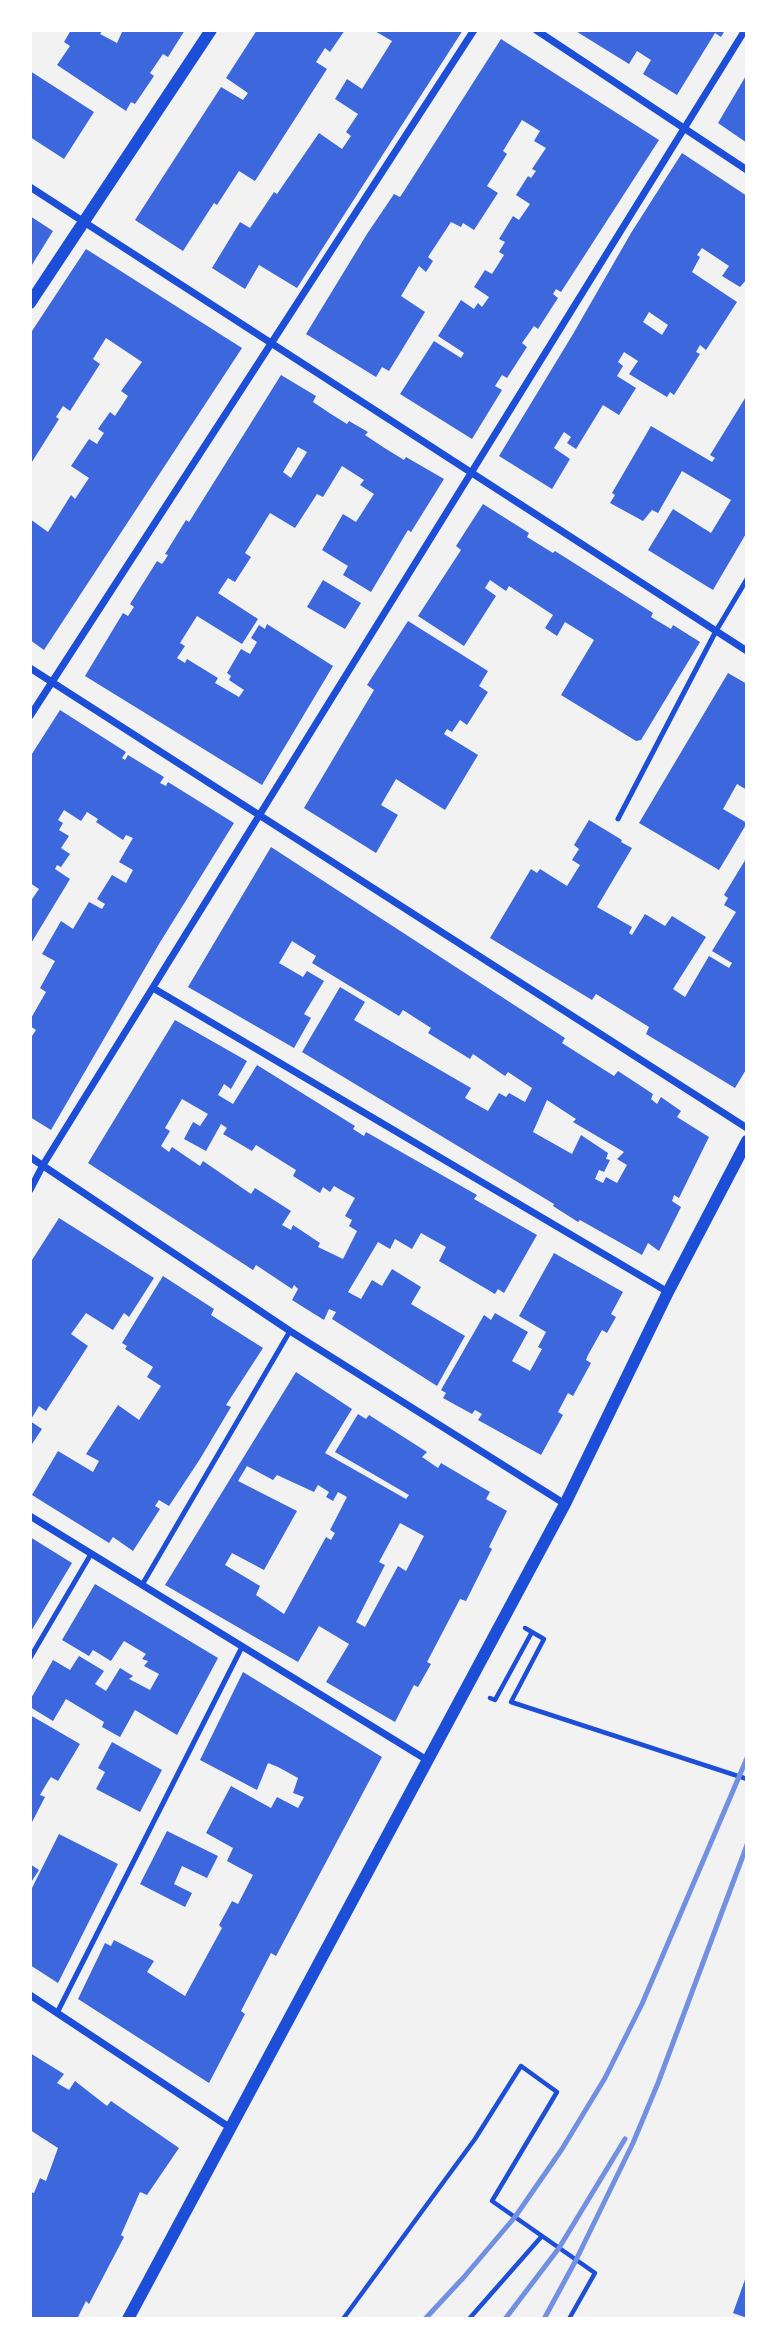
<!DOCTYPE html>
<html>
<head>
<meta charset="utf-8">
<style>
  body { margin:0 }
  #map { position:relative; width:777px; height:2349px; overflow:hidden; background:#f2f2f2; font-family:"Noto Sans",sans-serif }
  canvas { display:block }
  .frame { position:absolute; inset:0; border:32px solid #fff; pointer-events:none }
</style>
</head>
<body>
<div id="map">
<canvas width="777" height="2349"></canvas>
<div class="frame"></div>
</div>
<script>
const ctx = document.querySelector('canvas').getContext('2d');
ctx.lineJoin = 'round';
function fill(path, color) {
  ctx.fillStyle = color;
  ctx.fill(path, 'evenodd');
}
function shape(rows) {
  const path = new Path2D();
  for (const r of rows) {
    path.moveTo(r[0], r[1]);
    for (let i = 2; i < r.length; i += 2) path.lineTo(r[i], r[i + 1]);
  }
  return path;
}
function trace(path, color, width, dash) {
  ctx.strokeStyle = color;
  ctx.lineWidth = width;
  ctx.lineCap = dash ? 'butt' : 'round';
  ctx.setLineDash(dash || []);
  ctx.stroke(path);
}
fill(shape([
  [71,30,103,30,100,34,117,43,122,32,126,30,185,30,168,57,163,54,150,73,154,76,135,104,131,102,126,111,57,65,70,46,64,42],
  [257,30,345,30,330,52,325,48,316,62,327,69,255,181,239,171,217,205,214,203,183,251,135,220,221,87,243,100,248,93,226,78],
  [373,30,463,30,297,288,259,265,245,289,212,268,240,222,250,228,274,192,277,194,319,133,342,149,351,136,346,132,358,114,335,99,347,79,362,89,392,41],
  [574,30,725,30,721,37,715,33,677,95,643,74,651,60,637,51,629,64],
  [501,39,659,140,561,292,556,289,553,294,558,298,538,329,534,326,522,343,527,347,507,378,502,375,495,386,502,390,472,439,400,394,434,341,461,358,464,353,438,336,461,300,474,309,478,303,482,307,489,297,474,287,485,270,492,274,504,255,499,252,505,242,499,239,513,216,519,220,530,204,516,195,528,176,531,178,536,171,532,169,546,148,534,141,540,131,522,120,503,151,507,154,487,186,498,193,474,230,463,223,461,227,451,222,428,257,433,261,426,272,419,266,401,296,425,312,389,371,382,367,376,377,306,334,367,234,394,194,400,197,404,191],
  [30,71,94,112,64,159,30,137],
  [747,74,747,143,718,123],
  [682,153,747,196,747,279,740,287,722,276,729,266,702,248,697,255,700,257,692,272,737,302,706,350,700,345,696,352,700,354,674,395,670,392,667,397,629,374,638,361,624,352,618,362,623,366,617,376,636,388,619,415,603,405,576,449,567,443,571,437,564,432,554,448,570,459,552,489,499,456,573,334,631,233],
  [649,312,668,325,662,335,643,322],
  [30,216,53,231,30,268],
  [86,249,242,348,44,650,30,640,30,519,48,532,71,495,75,499,89,478,71,466,89,439,97,444,100,439,104,433,98,429,110,412,115,416,128,396,121,391,142,362,106,338,93,359,100,364,70,411,63,406,56,417,59,419,30,465,30,334],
  [281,375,316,396,313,402,331,414,347,424,349,421,368,432,365,435,383,447,404,460,406,457,444,479,411,532,408,530,371,592,343,575,348,566,322,550,343,514,356,522,374,494,360,485,364,480,342,466,323,497,317,494,295,528,270,513,245,553,251,557,235,582,228,578,218,593,258,619,242,644,197,616,180,643,185,646,177,658,185,663,187,659,218,678,215,683,239,697,244,690,229,680,231,676,227,673,241,649,250,654,257,642,251,638,259,625,265,629,267,624,333,666,262,785,85,676,123,613,128,616,134,607,130,604,157,561,162,564,165,560,168,555,165,554,186,520,189,522],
  [298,447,307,452,291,478,283,472],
  [747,395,747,532,713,590,648,550,673,509,711,533,731,500,682,471,658,513,652,510,643,521,610,503,615,495,612,493,651,426,712,462,715,458,710,455],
  [483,504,529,533,527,537,553,553,555,551,653,613,651,617,671,629,673,625,700,642,641,740,636,741,561,695,594,640,565,622,557,636,545,628,553,615,509,586,506,591,490,580,485,588,496,596,464,646,418,616,461,550,456,546],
  [323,580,361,603,345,629,307,607],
  [408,621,488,671,479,686,488,692,467,725,460,720,452,732,447,729,444,734,478,755,445,810,396,779,381,805,398,815,376,853,304,808,374,690,367,685],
  [728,673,747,684,747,790,737,784,723,809,747,823,719,870,639,823],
  [60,710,126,752,122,758,125,760,128,755,164,777,160,783,166,786,168,782,234,823,159,944,51,1130,30,1117,30,1035,32,1036,36,1030,30,1026,30,1020,46,992,40,988,55,961,42,954,61,921,73,929,89,902,102,909,105,904,97,899,112,875,126,883,133,870,119,862,133,838,126,835,123,840,96,822,98,819,87,812,81,821,64,810,58,820,63,823,59,830,69,836,61,848,70,854,61,867,57,865,55,869,70,879,30,945,30,902,39,889,30,883,30,757],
  [589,820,622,840,621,842,632,848,597,907,632,927,629,933,632,935,645,914,665,926,672,916,706,937,673,989,685,997,709,956,729,968,732,963,712,951,736,912,724,905,728,898,724,895,747,857,747,1068,735,1088,646,1034,649,1027,596,994,592,1000,490,938,531,869,537,873,540,869,567,886,580,865,572,860,579,849,574,845],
  [271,847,565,1038,562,1043,614,1076,618,1071,653,1094,651,1099,657,1104,661,1097,681,1111,677,1117,709,1137,679,1198,674,1195,672,1201,681,1207,659,1251,648,1243,642,1255,580,1220,578,1222,553,1206,554,1204,302,1052,340,987,365,1002,354,1020,471,1088,465,1098,488,1111,499,1093,506,1097,509,1093,525,1102,532,1088,508,1072,505,1076,473,1054,470,1059,428,1033,431,1028,403,1010,399,1016,312,963,316,956,292,941,279,963,303,977,307,971,324,981,304,1014,311,1018,294,1048,188,987],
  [547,1100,576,1119,573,1122,624,1152,617,1159,627,1165,617,1183,606,1177,603,1183,595,1179,599,1170,604,1172,610,1160,606,1159,608,1153,581,1135,572,1154,533,1132],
  [175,1020,247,1061,231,1089,224,1084,218,1095,233,1104,257,1065,355,1126,353,1129,364,1136,366,1132,477,1195,474,1199,537,1235,504,1293,498,1289,495,1294,439,1261,446,1247,421,1233,412,1249,395,1239,390,1249,378,1242,348,1292,361,1299,372,1280,382,1286,392,1269,421,1287,411,1304,465,1336,437,1386,332,1319,336,1312,329,1309,324,1320,292,1300,298,1289,294,1285,292,1289,256,1265,253,1270,88,1163],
  [182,1099,208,1114,200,1126,193,1122,184,1139,206,1151,221,1124,227,1128,223,1134,252,1151,256,1145,296,1170,293,1176,320,1193,323,1187,330,1192,334,1186,355,1198,345,1216,352,1220,349,1226,357,1231,343,1259,318,1247,320,1243,293,1225,291,1230,282,1225,291,1211,255,1188,251,1194,203,1161,200,1166,172,1147,169,1152,161,1146,170,1131,165,1128],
  [59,1218,154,1278,129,1317,124,1313,113,1330,86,1313,71,1334,88,1346,46,1411,39,1406,30,1421,30,1263],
  [554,1253,623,1292,611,1314,616,1317,607,1333,602,1330,588,1355,586,1360,591,1363,573,1396,568,1393,558,1412,563,1415,541,1455,478,1420,482,1414,475,1410,472,1414,443,1398,446,1393,441,1390,484,1315,491,1320,495,1313,528,1332,512,1361,530,1371,542,1349,538,1347,546,1332,519,1316],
  [163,1276,214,1309,211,1315,263,1348,226,1405,231,1407,200,1459,169,1506,159,1500,155,1506,160,1509,133,1551,113,1537,109,1543,32,1495,58,1451,93,1472,99,1461,86,1454,118,1405,139,1420,161,1386,147,1377,153,1367,125,1349,127,1346,122,1343],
  [296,1372,352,1409,325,1453,406,1499,409,1495,335,1452,358,1414,366,1419,369,1415,427,1452,422,1457,438,1468,441,1463,490,1492,486,1499,507,1511,489,1547,492,1549,466,1601,460,1599,427,1662,431,1664,418,1687,414,1685,395,1722,326,1682,349,1644,319,1626,298,1662,165,1585],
  [247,1466,273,1480,277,1475,314,1492,318,1485,329,1492,326,1497,333,1501,338,1492,347,1497,330,1530,335,1533,331,1540,326,1537,284,1614,256,1595,260,1586,225,1565,232,1553,264,1570,297,1511,238,1481],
  [400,1523,424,1536,406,1571,398,1566,365,1627,356,1622,385,1565,379,1562],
  [30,1421,42,1429,30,1447],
  [30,1537,72,1563,30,1633],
  [95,1584,218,1658,177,1735,135,1710,120,1737,102,1727,104,1722,66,1699,53,1721,30,1707,30,1700,53,1660,70,1670,79,1656,104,1671,95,1684,106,1691,120,1668,133,1676,129,1679,150,1690,159,1674,144,1666,148,1661,142,1659,146,1654,124,1641,111,1661,93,1650,89,1656,62,1640],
  [243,1672,382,1757,276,1956,271,1953,241,2011,245,2014,209,2083,78,1999,105,1943,111,1946,114,1940,154,1961,147,1972,185,1996,222,1928,219,1925,232,1901,238,1904,253,1875,227,1861,233,1848,206,1833,231,1786,271,1808,277,1797,298,1808,304,1797,293,1793,298,1778,278,1767,268,1763,257,1790,200,1760],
  [30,1715,80,1744,58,1781,51,1777,47,1783,40,1795,45,1797,30,1826],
  [112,1742,162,1770,140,1812,96,1789,105,1772,98,1768],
  [167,1831,218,1856,207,1878,182,1866,174,1884,192,1893,185,1907,140,1884],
  [59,1834,118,1864,58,1983,30,1965,30,1886,32,1888],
  [30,1864,39,1870,30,1884],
  [30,2053,64,2074,57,2083,69,2090,75,2081,107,2106,111,2101,179,2148,147,2195,140,2192,121,2235,124,2237,89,2304,86,2301,77,2319,30,2319,30,2192,34,2193,40,2178,46,2181,58,2148,30,2130],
  [747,2274,747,2318,733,2313]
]), '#3d67dc');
trace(shape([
  [525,1628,544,1639,511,1702,747,1779],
  [490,1698,495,1700,532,1632],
  [343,2319,475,2139,521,2066,557,2092,492,2201,595,2273,569,2319],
  [469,2319,542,2236]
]), '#1d4ed8', 4.5);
trace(shape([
  [618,819,716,631,747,579],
  [142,1585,290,1331],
  [30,1658,91,1554],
  [57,2013,242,1647]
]), '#1d4ed8', 5);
trace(shape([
  [536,30,747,170],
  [30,187,747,651],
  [30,668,747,1128],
  [30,716,474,30],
  [153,988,668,1292],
  [30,1157,290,1331,565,1504],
  [30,1190,43,1165,745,30],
  [30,1516,427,1760],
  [30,1995,229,2127]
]), '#1d4ed8', 7);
trace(shape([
  [30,303,211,30],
  [128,2319,565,1504,668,1292,747,1141]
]), '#1d4ed8', 12);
trace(shape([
  [425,2319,464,2277,515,2217,562,2149,605,2078,642,2004,747,1758],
  [505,2319,559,2248,625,2139],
  [544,2319,576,2260,633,2143,658,2083,747,1845]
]), '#7290e2', 5);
</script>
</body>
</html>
